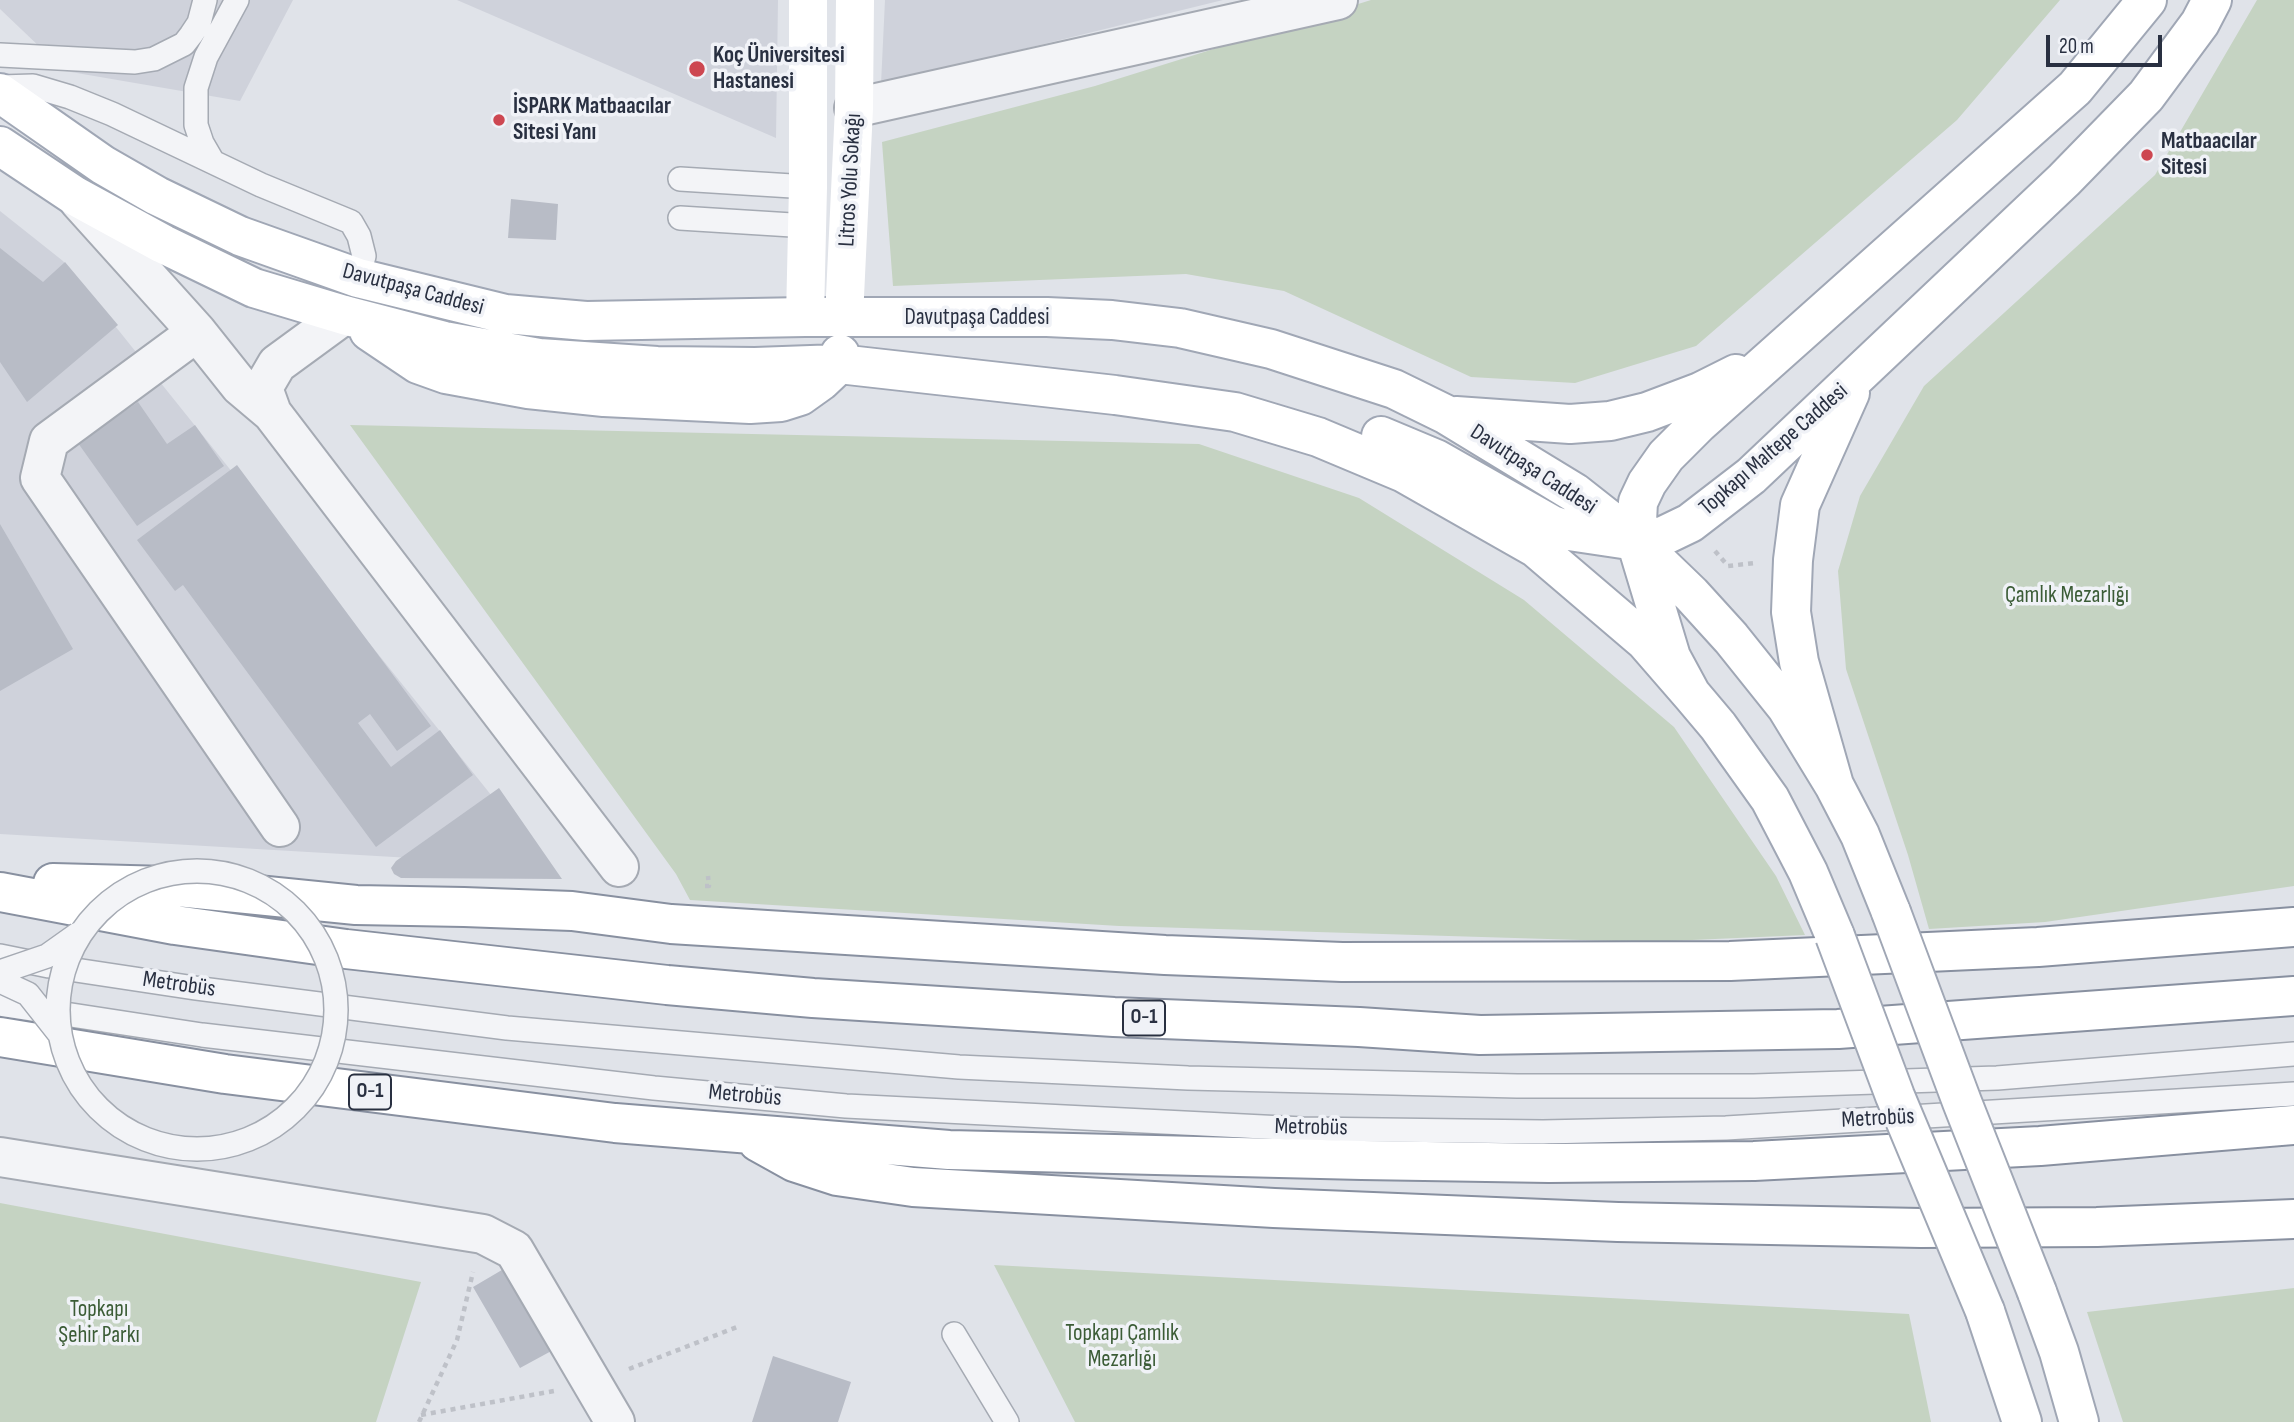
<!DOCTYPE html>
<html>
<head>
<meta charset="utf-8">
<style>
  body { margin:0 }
  #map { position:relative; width:2294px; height:1422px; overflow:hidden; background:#e0e3e9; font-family:"Sofia Sans Condensed",sans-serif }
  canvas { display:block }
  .scale { position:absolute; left:2046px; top:35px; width:116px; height:32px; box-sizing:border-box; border:4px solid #293041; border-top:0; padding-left:9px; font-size:21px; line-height:24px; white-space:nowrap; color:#293041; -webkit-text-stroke:5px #f0f2f7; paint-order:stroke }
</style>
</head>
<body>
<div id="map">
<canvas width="2294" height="1422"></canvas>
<div class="scale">20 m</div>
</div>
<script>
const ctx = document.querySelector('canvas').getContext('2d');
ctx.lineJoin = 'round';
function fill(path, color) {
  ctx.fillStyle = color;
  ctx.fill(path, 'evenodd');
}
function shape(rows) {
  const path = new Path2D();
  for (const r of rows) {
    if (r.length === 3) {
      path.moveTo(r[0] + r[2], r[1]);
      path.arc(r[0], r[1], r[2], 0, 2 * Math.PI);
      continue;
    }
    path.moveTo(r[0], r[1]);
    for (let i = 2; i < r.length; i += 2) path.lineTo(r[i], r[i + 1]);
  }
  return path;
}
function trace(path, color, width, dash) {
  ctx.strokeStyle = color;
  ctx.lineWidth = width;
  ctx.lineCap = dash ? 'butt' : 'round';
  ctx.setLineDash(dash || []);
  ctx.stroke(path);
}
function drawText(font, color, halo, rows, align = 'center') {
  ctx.font = font + ' "Sofia Sans Condensed",sans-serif';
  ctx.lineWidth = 7;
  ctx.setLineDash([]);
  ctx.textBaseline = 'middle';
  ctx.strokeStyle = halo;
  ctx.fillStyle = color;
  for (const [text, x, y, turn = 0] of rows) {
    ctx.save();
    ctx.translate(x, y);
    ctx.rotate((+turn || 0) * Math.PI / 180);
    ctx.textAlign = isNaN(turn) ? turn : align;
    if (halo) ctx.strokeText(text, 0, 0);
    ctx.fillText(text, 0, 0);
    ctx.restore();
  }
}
fill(shape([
  [0,0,293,0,240,101,65,71,0,9],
  [457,0,778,0,776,138],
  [885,0,1223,0,881,84],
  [0,211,63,261,548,866,0,834]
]), '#cfd2db');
fill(shape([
  [1371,0,2060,0,1957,120,1696,346,1575,383,1471,377,1284,291,1186,274,893,286,882,142,1095,86],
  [2257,0,2294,0,2294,886,2045,922,1929,929,1908,855,1846,669,1838,571,1860,496,1924,386,2155,175],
  [350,425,1199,444,1359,498,1524,600,1674,727,1776,876,1805,935,1647,942,1119,926,690,900,676,874],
  [0,1203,421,1282,376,1422,0,1422],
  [994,1265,1909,1314,1931,1422,1075,1422],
  [2294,1288,2294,1422,2123,1422,2087,1312]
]), '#c5d3c2');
fill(shape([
  [511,199,558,204,556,240,508,238],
  [0,248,43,282,65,262,118,325,27,402,0,362],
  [138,402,167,444,195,425,224,466,137,526,78,443],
  [237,465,431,726,397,751,370,714,358,723,391,767,440,730,473,775,376,847,183,585,175,591,137,540],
  [0,524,73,649,0,691],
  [499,788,562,879,401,878,394,874,391,868,396,861],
  [507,1267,555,1349,520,1368,473,1287],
  [773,1356,851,1382,838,1422,752,1422]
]), '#b8bcc6');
const lane = shape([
  [0,55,135,62,154,59,184,44,191,35,199,23,205,0],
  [0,87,33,86,70,97,112,114,261,185,351,222,359,236,364,256,358,278],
  [213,162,202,143,196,125,196,88,206,57,237,0],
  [680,179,808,187],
  [680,218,808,226],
  [0,956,49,966,195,988,507,1028,959,1067,1188,1078,1517,1086,1754,1086,1997,1078,2294,1054],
  [0,1004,202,1035,654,1088,846,1106,1303,1129,1543,1132,1726,1128,2294,1094],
  [954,1334,1007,1422]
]);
const street = shape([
  [854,108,1338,0],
  [79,201,197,332,240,386,272,413,619,867],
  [197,332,49,441,40,478,280,827],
  [272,413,263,388,277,364,344,315],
  [0,1157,483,1234,514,1250,615,1422]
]);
const primary = shape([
  [0,93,103,165,157,196,240,236,358,278,505,314,586,321,805,317,1047,317,1112,320,1180,328,1271,349,1394,389,1447,415,1575,493,1636,541,1691,594,1731,638,1787,708,1834,785],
  [0,146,75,196,163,244,254,288,344,315,444,341,539,358,657,366,755,367,839,364,1115,395,1235,412,1318,437,1404,473,1536,548,1645,641,1691,694],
  [369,331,418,364,446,374,528,389,604,397,750,404,781,402,800,396,821,381,839,364,840,354],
  [1850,393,1800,505,1793,560,1791,612,1799,662,1834,785,1860,835,1891,912],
  [1456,416,1570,424,1610,421,1647,412,1700,392,1736,374],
  [1381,436,1436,459,1552,525,1569,531,1636,541,1663,536,1690,523,1751,476,2064,180,2146,96,2200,23,2212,0],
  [1835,936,1808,872,1770,799,1718,726,1691,694,1671,657,1636,541,1638,502,1647,483,1666,456,1699,423,2075,88,2147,0],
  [2037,1292,2059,1352,2079,1422],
  [1985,1311,2022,1422]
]);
const highway = shape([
  [53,883,168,886,356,905,464,907,572,911,671,924,1165,955,1342,962,1730,961,2038,947,2294,927],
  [0,892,175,925,346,949,667,985,813,998,1114,1017,1359,1027,1480,1035,1838,1029,2294,996],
  [0,1037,225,1074,615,1123,949,1150,1362,1160,1549,1163,1754,1161,2040,1146,2294,1125],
  [758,1142,794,1162,837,1176,913,1187,1274,1208,1618,1222,1921,1228,2097,1227,2294,1219]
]);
trace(lane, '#a5aab3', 26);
trace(street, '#a5aab3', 42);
trace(primary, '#a0a7b5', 42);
trace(highway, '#8890a0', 42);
trace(shape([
  [1715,551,1728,566,1755,563],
  [705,886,709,886,708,876],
  [629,1369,737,1327],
  [421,1415,554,1391],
  [419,1422,457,1340,473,1272]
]), '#bec1c8', 4.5, [5, 5]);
trace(lane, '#f3f4f7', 23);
trace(street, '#f3f4f7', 38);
trace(shape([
  [805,317,808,187,808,0],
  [844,317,854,108,855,0]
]), '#fff', 38);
trace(primary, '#fff', 38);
trace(highway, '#fff', 38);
const laneBridge = shape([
  [197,1010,139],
  [0,972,47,956,78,934],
  [0,981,28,994,58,1032]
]);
const primaryBridge = shape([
  [1891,912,1962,1102,2037,1292],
  [1835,936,1895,1096,1985,1311]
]);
trace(laneBridge, '#a5aab3', 26, []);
trace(primaryBridge, '#a0a7b5', 42, []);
trace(laneBridge, '#f3f4f7', 23);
trace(primaryBridge, '#fff', 38);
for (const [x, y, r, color] of [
  [697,69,9,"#cd4751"],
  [499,120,7,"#cd4751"],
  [2147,155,7,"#cd4751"]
]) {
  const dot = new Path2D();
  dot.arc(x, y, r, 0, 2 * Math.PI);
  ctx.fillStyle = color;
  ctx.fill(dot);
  trace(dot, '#f0f2f7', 2.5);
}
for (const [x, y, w] of [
  [1144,1018,42],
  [370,1092,42]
]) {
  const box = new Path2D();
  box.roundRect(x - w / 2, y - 17.5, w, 35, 5);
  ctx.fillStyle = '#f0f2f7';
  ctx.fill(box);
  trace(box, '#293041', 2);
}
drawText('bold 21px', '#293041', null, [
  ["O-1",1144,1018],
  ["O-1",370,1092]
]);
drawText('bold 23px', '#293041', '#f0f2f7', [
  ["Koç Üniversitesi",713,56],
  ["Hastanesi",713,82],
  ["İSPARK Matbaacılar",513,107],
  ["Sitesi Yanı",513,133],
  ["Matbaacılar",2161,142],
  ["Sitesi",2161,168]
], 'left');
drawText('23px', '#293041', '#f0f2f7', [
  ["Litros Yolu Sokağı",851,180,-87],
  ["Davutpaşa Caddesi",413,290,15],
  ["Davutpaşa Caddesi",977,318],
  ["Topkapı Maltepe Caddesi",1774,450,-41],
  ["Davutpaşa Caddesi",1533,470,33],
  ["Metrobüs",179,985,8],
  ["Metrobüs",745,1096,5],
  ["Metrobüs",1878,1119,-3],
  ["Metrobüs",1311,1128,1]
]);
drawText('23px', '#3b5c36', '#f0f2f7', [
  ["Çamlık Mezarlığı",2067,596],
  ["Topkapı",99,1310],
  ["Şehir Parkı",99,1336],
  ["Topkapı Çamlık",1122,1334],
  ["Mezarlığı",1122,1360]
]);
</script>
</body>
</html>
